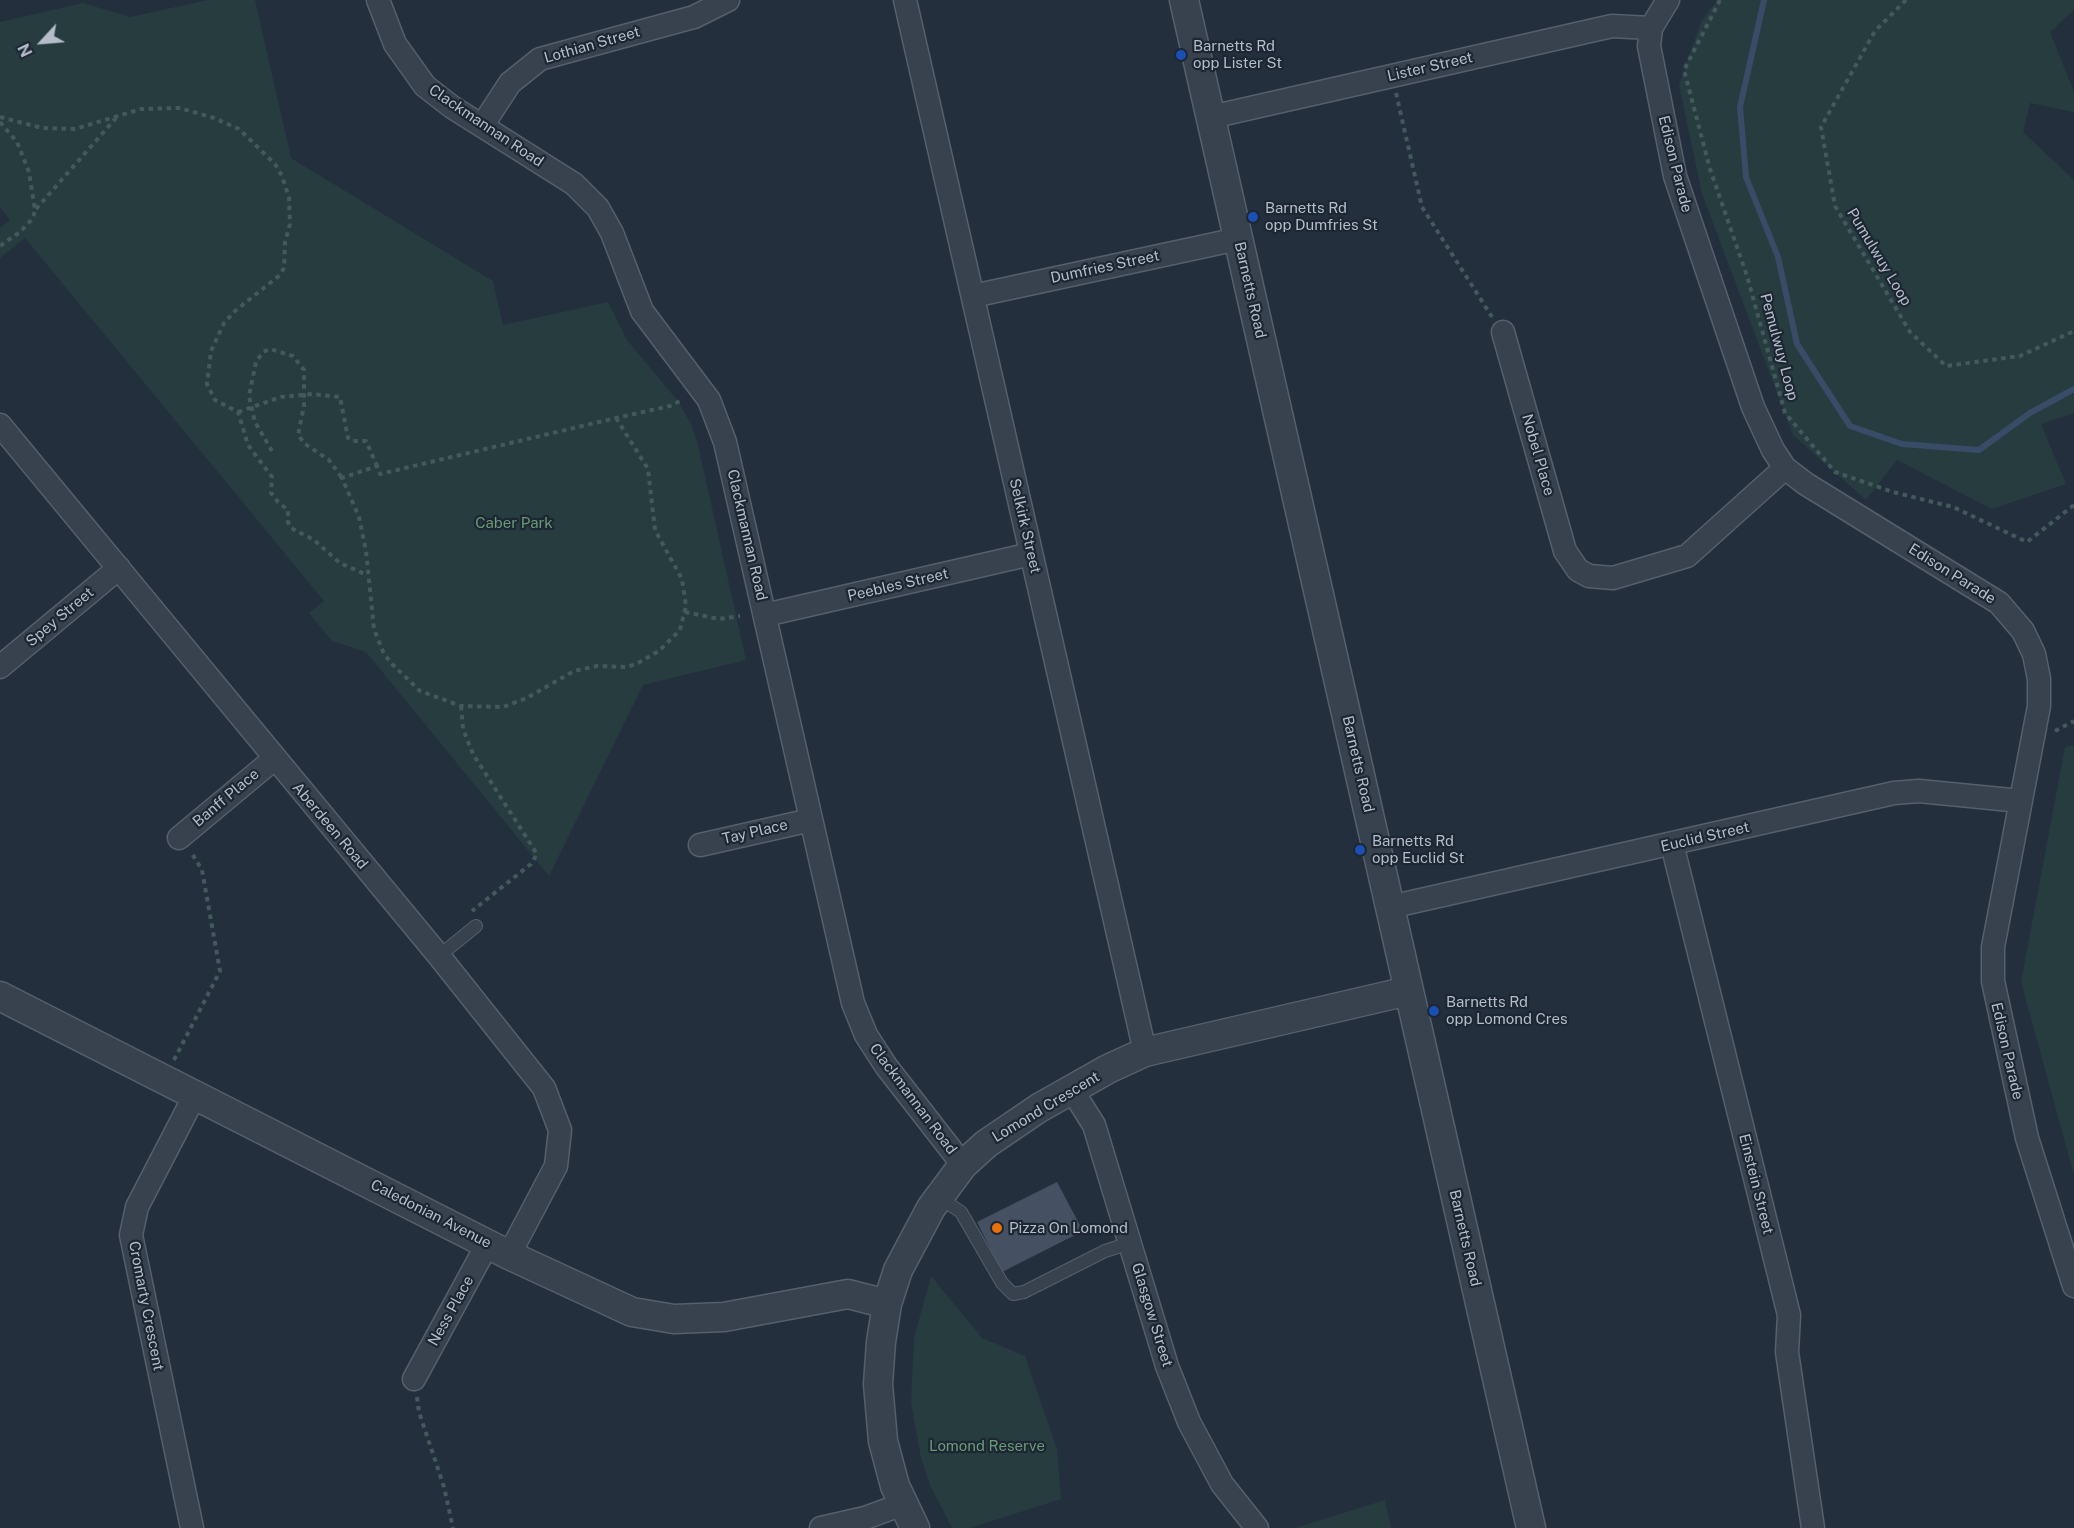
<!DOCTYPE html>
<html>
<head>
<meta charset="utf-8">
<style>
  body { margin:0 }
  #map { position:relative; width:2074px; height:1528px; overflow:hidden; background:#242f3e; font-family:"Public Sans",sans-serif }
  canvas { display:block }
  .north { position:absolute; left:12px; top:12px; width:60px; height:60px; -webkit-text-stroke:4px #1d2633; paint-order:stroke; rotate:244deg; font-size:16px; font-weight:700; line-height:24px; text-align:center; color:#b4bcc9 }
  .north::after { content:''; display:block; margin:auto; width:21px; height:27px; background:#b4bcc9; clip-path:polygon(50% 0,100% 100%,50% 72%,0 100%) }
</style>
</head>
<body>
<div id="map">
<canvas width="2074" height="1528"></canvas>
<div class="north">N</div>
</div>
<script>
const ctx = document.querySelector('canvas').getContext('2d');
ctx.lineJoin = 'round';
function fill(path, color) {
  ctx.fillStyle = color;
  ctx.fill(path, 'evenodd');
}
function shape(rows) {
  const path = new Path2D();
  for (const r of rows) {
    path.moveTo(r[0], r[1]);
    for (let i = 2; i < r.length; i += 2) path.lineTo(r[i], r[i + 1]);
  }
  return path;
}
function trace(path, color, width, dash) {
  ctx.strokeStyle = color;
  ctx.lineWidth = width;
  ctx.lineCap = dash ? 'butt' : 'round';
  ctx.setLineDash(dash || []);
  ctx.stroke(path);
}
function drawText(font, color, halo, rows, align = 'center') {
  ctx.font = font + ' "Public Sans",sans-serif';
  ctx.lineWidth = 4.5;
  ctx.setLineDash([]);
  ctx.textBaseline = 'middle';
  ctx.strokeStyle = halo;
  ctx.fillStyle = color;
  for (const [text, x, y, turn = 0] of rows) {
    ctx.save();
    ctx.translate(x, y);
    ctx.rotate((+turn || 0) * Math.PI / 180);
    ctx.textAlign = isNaN(turn) ? turn : align;
    if (halo) ctx.strokeText(text, 0, 0);
    ctx.fillText(text, 0, 0);
    ctx.restore();
  }
}
fill(shape([
  [208,0,255,0,291,158,493,281,503,325,608,302,627,340,678,401,692,426,698,445,746,660,643,685,549,876,366,652,332,641,309,613,324,601,25,238,0,258,0,228,10,220,0,207,0,22,83,3,130,17],
  [1717,0,2074,0,2074,10,2050,32,2074,92,2074,112,2030,103,2023,132,2074,180,2074,413,2041,424,2066,484,1992,509,1897,460,1866,500,1793,435,1702,194,1679,85,1701,22],
  [2074,745,2074,1175,2021,982,2065,747],
  [931,1276,982,1338,1025,1356,1057,1449,1061,1499,970,1528,952,1528,931,1487,921,1458,911,1403,914,1338],
  [1385,1500,1391,1528,1295,1528]
]), '#263c3f');
trace(shape([
  [1764,0,1740,107,1746,177,1778,257,1797,344,1850,426,1902,444,1979,450,2030,413,2074,389]
]), '#394c67', 6);
fill(shape([
  [1057,1182,1083,1231,1002,1272,977,1222]
]), '#455162');
const service = shape([
  [439,956,476,926],
  [938,1197,961,1212,1002,1283,1013,1294,1024,1292,1105,1251,1130,1243]
]);
const minor = shape([
  [378,0,395,44,425,86,452,107,574,184,598,208,612,233,642,311,709,400,725,442,853,1003,866,1035,886,1066,963,1165],
  [905,0,1145,1052],
  [1668,0,1651,28,1649,46,1675,176,1753,407,1773,450,1785,468,1806,484,1999,603,2023,631,2034,654,2039,679,2039,706,1993,947,1993,981,2027,1138,2074,1286],
  [1211,117,1612,26,1651,28],
  [482,126,510,83,540,59,694,17,728,0],
  [973,296,1238,239],
  [1503,332,1565,551,1578,570,1589,576,1613,578,1687,556,1785,468],
  [0,425,439,956,544,1088,560,1130,556,1166,509,1255],
  [765,615,1031,554],
  [0,667,119,568],
  [179,838,274,759],
  [1672,844,1789,1315,1787,1352,1813,1528],
  [700,845,811,820],
  [1390,907,1894,793,1919,791,2021,801],
  [1072,1090,1094,1125,1167,1366,1189,1422,1222,1484,1257,1528],
  [414,1379,488,1243],
  [192,1528,131,1235,137,1207,195,1095],
  [821,1528,865,1518,903,1504]
]);
const tertiary = shape([
  [1184,0,1531,1528],
  [0,996,509,1255,632,1312,674,1319,724,1317,848,1294,887,1304],
  [915,1528,895,1486,883,1441,878,1384,881,1342,887,1304,898,1270,931,1208,963,1165,986,1144,1039,1108,1108,1069,1145,1052,1408,991]
]);
trace(service, '#565f6c', 14);
trace(minor, '#565f6c', 25);
trace(tertiary, '#565f6c', 31);
trace(shape([
  [1720,0,1684,70,1710,169,1747,276,1785,413,1835,472,1893,492,1953,507,2027,542,2074,505],
  [1906,0,1875,31,1821,127,1835,206,1910,332,1946,366,2020,356,2074,331],
  [1396,93,1422,207,1492,317],
  [0,117,42,128,75,129,141,109,180,108,214,118,239,129,275,164,282,176,289,198,290,224,285,242,284,268,280,275,235,311,224,323,211,351,207,384,215,400,238,412,248,445,272,477,271,493,278,502,288,510,288,522,291,528,314,540,340,563,367,575],
  [0,122,17,142,29,172,35,210,33,218,20,232,0,246],
  [36,209,116,118],
  [238,412,281,397,312,394,340,397,348,438,352,441,366,441,377,466],
  [616,418,648,469,655,530,682,579,686,606,680,630,659,651,638,663,627,667,597,666,574,671,527,698,503,707,461,706,420,691,393,665,384,654,374,629,366,551,359,517,342,478,377,466,380,474,616,418,670,406,682,400],
  [272,451,255,422,249,396,256,362,263,352,270,349,293,356,304,370,304,406,298,435,305,444,329,460,342,478],
  [685,612,719,619,740,616],
  [461,706,463,729,473,754,537,854,531,864,472,911],
  [2055,731,2074,721],
  [174,1060,220,971,202,870,191,852],
  [417,1397,419,1412,444,1487,453,1528]
]), '#44595c', 4, [4.5, 4.5]);
trace(service, '#38414e', 12);
trace(minor, '#38414e', 22);
trace(tertiary, '#38414e', 28);
for (const [x, y, r, color] of [
  [1181,55,6,"#1a4fb4"],
  [1253,217,6,"#1a4fb4"],
  [1360,850,6,"#1a4fb4"],
  [1434,1011,6,"#1a4fb4"],
  [997,1228,6,"#e8710a"]
]) {
  const dot = new Path2D();
  dot.arc(x, y, r, 0, 2 * Math.PI);
  ctx.fillStyle = color;
  ctx.fill(dot);
  trace(dot, '#1d2633', 2);
}
drawText('15px', '#b4bcc9', '#1d2633', [
  ["Lothian Street",592,45,-16],
  ["Lister Street",1430,67,-13],
  ["Clackmannan Road",486,126,34],
  ["Edison Parade",1675,164,76],
  ["Pumulwuy Loop",1879,257,59],
  ["Dumfries Street",1105,267,-12],
  ["Barnetts Road",1250,290,77],
  ["Pemulwuy Loop",1779,347,75],
  ["Nobel Place",1538,455,74],
  ["Selkirk Street",1025,526,77],
  ["Clackmannan Road",747,535,77],
  ["Edison Parade",1952,574,32],
  ["Peebles Street",898,585,-13],
  ["Spey Street",60,617,-40],
  ["Barnetts Road",1358,764,77],
  ["Banff Place",226,798,-40],
  ["Aberdeen Road",330,826,50],
  ["Tay Place",755,832,-13],
  ["Euclid Street",1705,837,-13],
  ["Edison Parade",2007,1051,77],
  ["Clackmannan Road",913,1099,53],
  ["Lomond Crescent",1046,1107,-31],
  ["Einstein Street",1756,1184,76],
  ["Caledonian Avenue",431,1214,27],
  ["Barnetts Road",1465,1238,77],
  ["Cromarty Crescent",146,1306,79],
  ["Ness Place",451,1311,-61],
  ["Glasgow Street",1152,1315,73]
]);
drawText('15px', '#b4bcc9', '#1d2633', [
  ["Barnetts Rd",1193,46],
  ["opp Lister St",1193,63],
  ["Barnetts Rd",1265,208],
  ["opp Dumfries St",1265,225],
  ["Barnetts Rd",1372,841],
  ["opp Euclid St",1372,858],
  ["Barnetts Rd",1446,1002],
  ["opp Lomond Cres",1446,1019],
  ["Pizza On Lomond",1009,1228]
], 'left');
drawText('15px', '#6b9a76', '#1d2633', [
  ["Caber Park",514,523],
  ["Lomond Reserve",987,1446]
]);
</script>
</body>
</html>
